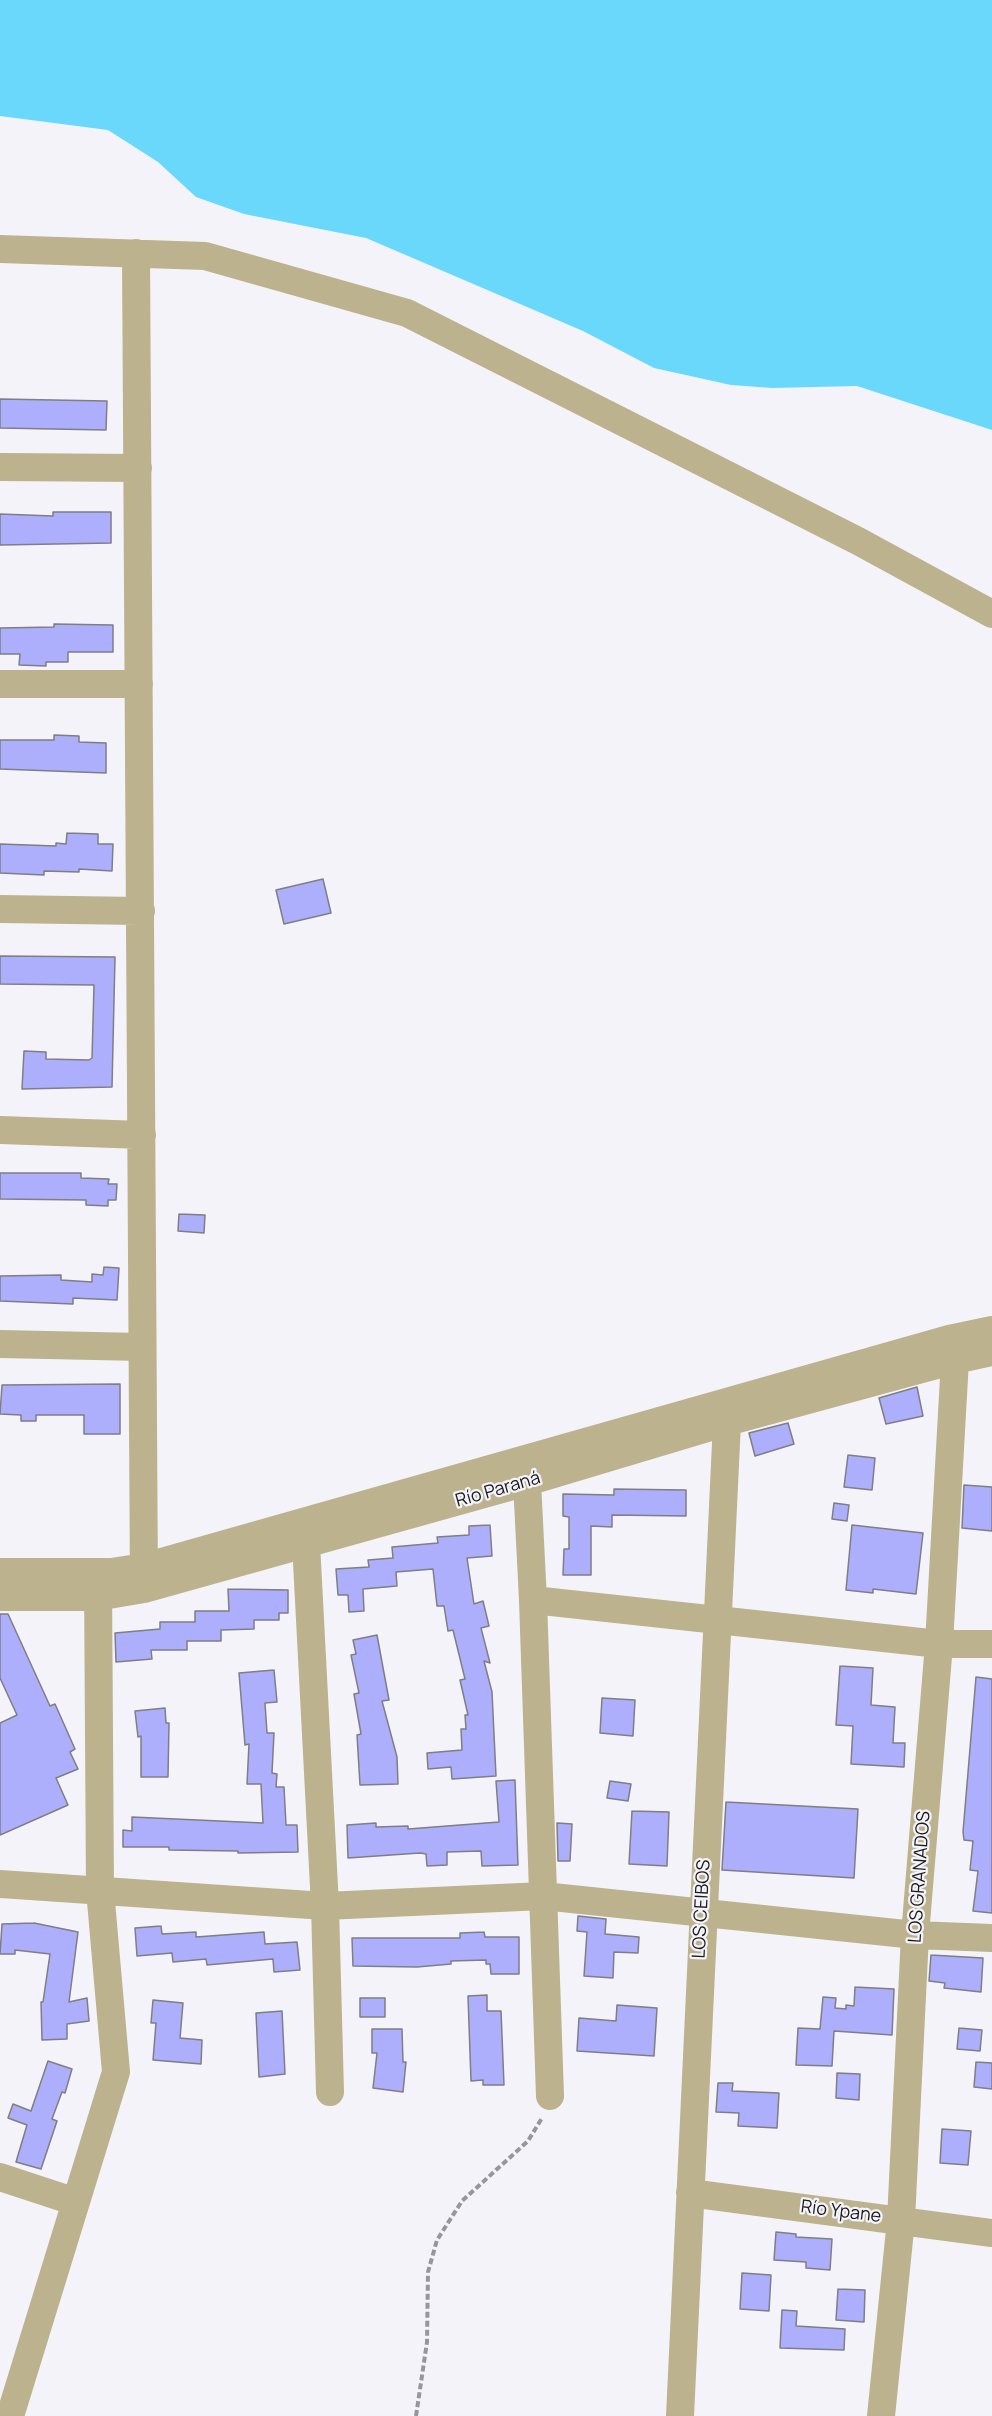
<!DOCTYPE html>
<html>
<head>
<meta charset="utf-8">
<style>
  body { margin:0 }
  canvas { display:block; background:#f3f3f9 }
</style>
</head>
<body>
<canvas width="992" height="2416"></canvas>
<script>
const ctx = document.querySelector('canvas').getContext('2d');
ctx.lineJoin = 'round';
function fill(path, color) {
  ctx.fillStyle = color;
  ctx.fill(path, 'evenodd');
}
function shape(rows) {
  const path = new Path2D();
  for (const r of rows) {
    path.moveTo(r[0], r[1]);
    for (let i = 2; i < r.length; i += 2) path.lineTo(r[i], r[i + 1]);
  }
  return path;
}
function trace(path, color, width, dash) {
  ctx.strokeStyle = color;
  ctx.lineWidth = width;
  ctx.lineCap = dash ? 'butt' : 'round';
  ctx.setLineDash(dash || []);
  ctx.stroke(path);
}
function drawText(font, color, halo, rows, align = 'center') {
  ctx.font = font + ' Manrope,sans-serif';
  ctx.lineWidth = 4.5;
  ctx.setLineDash([]);
  ctx.textBaseline = 'middle';
  ctx.strokeStyle = halo;
  ctx.fillStyle = color;
  for (const [text, x, y, turn = 0] of rows) {
    ctx.save();
    ctx.translate(x, y);
    ctx.rotate((+turn || 0) * Math.PI / 180);
    ctx.textAlign = isNaN(turn) ? turn : align;
    if (halo) ctx.strokeText(text, 0, 0);
    ctx.fillText(text, 0, 0);
    ctx.restore();
  }
}
fill(shape([
  [0,0,992,0,992,430,857,386,772,388,731,385,654,368,583,331,366,238,244,214,196,197,158,162,108,130,0,116]
]), '#6ad8fa');
const building = shape([
  [0,399,107,401,106,430,0,428,0,399],
  [53,512,111,512,111,543,0,545,0,514,53,516,53,512],
  [54,624,113,625,113,652,68,652,68,662,46,662,46,666,19,665,20,654,0,654,0,628,54,627,54,624],
  [54,735,79,736,79,742,106,743,106,773,0,769,0,740,54,740,54,735],
  [67,833,98,834,98,844,113,844,112,871,79,869,79,872,44,871,44,875,0,873,0,844,56,846,56,843,66,844,67,833],
  [323,879,331,913,284,924,276,890,323,879],
  [0,956,115,957,112,1087,22,1089,24,1051,46,1052,46,1059,89,1060,92,1058,94,985,0,984,0,956],
  [0,1173,81,1173,81,1178,109,1179,108,1184,117,1184,116,1200,108,1200,108,1206,86,1205,86,1200,0,1199,0,1173],
  [179,1214,205,1215,204,1233,178,1231,179,1214],
  [104,1267,119,1268,117,1300,73,1298,73,1304,0,1301,0,1276,61,1275,61,1280,92,1282,92,1274,103,1275,104,1267],
  [120,1384,120,1434,84,1434,84,1415,36,1415,36,1421,21,1421,21,1415,0,1414,2,1385,120,1384],
  [917,1387,923,1416,886,1424,879,1398,917,1387],
  [788,1423,794,1444,755,1456,749,1433,788,1423],
  [848,1455,875,1458,872,1490,844,1487,848,1455],
  [964,1485,992,1487,992,1531,962,1528,964,1485],
  [614,1489,686,1490,686,1516,612,1515,612,1527,591,1526,591,1575,563,1575,564,1549,569,1549,569,1517,563,1516,563,1494,614,1495,614,1489],
  [834,1503,849,1505,847,1521,832,1519,834,1503],
  [490,1525,492,1556,467,1558,474,1604,483,1601,489,1626,481,1628,490,1663,484,1661,492,1692,496,1776,452,1779,451,1767,428,1769,427,1753,462,1750,461,1729,466,1729,465,1715,468,1715,460,1680,465,1679,453,1630,448,1631,444,1606,437,1606,433,1569,396,1572,397,1586,363,1589,364,1611,349,1612,348,1595,338,1595,336,1569,369,1567,368,1560,393,1558,392,1547,438,1543,437,1537,469,1535,469,1526,490,1525],
  [852,1525,923,1533,916,1594,873,1589,873,1593,846,1590,852,1525],
  [228,1589,288,1590,288,1613,279,1613,279,1620,254,1620,254,1629,221,1630,221,1641,187,1641,187,1650,151,1650,152,1659,116,1662,115,1633,160,1629,160,1622,195,1622,195,1611,229,1611,228,1589],
  [0,1614,8,1614,50,1706,55,1704,75,1749,70,1752,78,1769,56,1778,68,1805,0,1835,0,1723,17,1715,0,1678,0,1614],
  [377,1635,389,1700,382,1701,397,1757,398,1784,360,1785,357,1735,361,1734,354,1694,359,1693,351,1655,356,1654,353,1640,377,1635],
  [840,1666,873,1668,871,1705,895,1707,893,1743,905,1743,904,1767,851,1764,853,1726,836,1725,840,1666],
  [274,1670,277,1702,265,1703,267,1733,274,1733,272,1773,277,1774,276,1787,284,1787,286,1825,297,1825,298,1852,238,1853,238,1851,169,1850,169,1847,123,1847,123,1830,132,1831,132,1817,263,1823,261,1784,247,1784,249,1744,245,1745,239,1673,274,1670],
  [976,1677,992,1679,992,1913,973,1911,978,1871,970,1870,973,1841,964,1840,963,1832,976,1677],
  [602,1698,635,1700,633,1736,600,1733,602,1698],
  [165,1708,166,1723,169,1723,168,1777,141,1777,141,1736,138,1737,135,1711,165,1708],
  [515,1780,518,1865,482,1866,481,1851,447,1852,447,1865,427,1866,426,1854,420,1853,348,1858,347,1825,376,1823,376,1827,408,1826,408,1829,499,1822,496,1781,515,1780],
  [610,1781,631,1784,628,1801,607,1798,610,1781],
  [726,1802,858,1809,854,1878,722,1870,726,1802],
  [632,1811,669,1812,667,1866,629,1864,632,1811],
  [557,1823,572,1824,570,1861,558,1861,557,1823],
  [578,1916,606,1919,605,1934,639,1937,638,1953,614,1952,613,1978,584,1976,587,1932,577,1931,578,1916],
  [34,1923,78,1932,69,2002,87,1998,89,2021,67,2024,67,2039,42,2040,41,2002,43,2002,50,1954,15,1950,15,1954,0,1954,2,1924,34,1923],
  [161,1926,162,1934,196,1932,196,1937,264,1932,265,1944,297,1942,300,1970,274,1972,273,1959,207,1965,206,1959,173,1962,172,1953,137,1956,135,1928,161,1926],
  [484,1932,485,1937,519,1937,519,1974,491,1974,490,1964,486,1964,486,1960,451,1961,451,1964,417,1967,353,1966,352,1938,460,1938,460,1933,484,1932],
  [931,1955,983,1958,981,1992,944,1988,945,1983,929,1981,931,1955],
  [855,1987,894,1989,892,2035,834,2031,832,2066,796,2065,798,2028,820,2029,823,1997,836,1998,835,2008,846,2009,846,2005,854,2006,855,1987],
  [487,1995,487,2011,501,2011,504,2085,483,2085,483,2080,471,2081,468,1996,487,1995],
  [360,1998,385,1998,385,2017,360,2017,360,1998],
  [153,2000,183,2003,180,2038,202,2040,201,2064,153,2060,156,2023,151,2023,153,2000],
  [617,2005,657,2008,654,2056,577,2051,579,2018,616,2021,617,2005],
  [282,2011,285,2074,259,2077,256,2013,282,2011],
  [959,2028,982,2030,980,2051,957,2049,959,2028],
  [372,2029,402,2029,403,2062,406,2062,403,2092,373,2088,377,2053,372,2053,372,2029],
  [48,2061,72,2069,65,2093,62,2092,52,2119,57,2121,41,2169,16,2162,27,2125,8,2118,13,2104,31,2111,48,2061],
  [976,2062,992,2063,992,2089,974,2087,976,2062],
  [837,2073,860,2074,859,2100,836,2098,837,2073],
  [718,2083,733,2083,732,2091,779,2093,777,2128,738,2126,739,2113,716,2112,718,2083],
  [942,2129,971,2131,968,2165,940,2163,942,2129],
  [776,2232,796,2234,796,2237,832,2239,830,2270,806,2268,806,2262,774,2260,776,2232],
  [742,2273,771,2275,769,2311,740,2309,742,2273],
  [838,2289,865,2290,864,2322,836,2320,838,2289],
  [782,2310,797,2311,796,2326,845,2329,844,2350,780,2348,782,2310]
]);
fill(building, '#adaffd');
trace(building, '#7e7e83', 1.5);
trace(shape([
  [416,2416,427,2342,428,2272,437,2240,462,2201,528,2141,542,2118]
]), '#96969b', 4, [6, 3]);
trace(shape([
  [0,249,205,256,407,313,858,541,992,614],
  [136,253,144,1589],
  [0,467,138,468],
  [0,684,139,684],
  [0,909,141,911],
  [0,1130,142,1135],
  [0,1344,142,1347],
  [524,1466,527,1482,533,1600,550,2096],
  [305,1524,325,1906,330,2092],
  [0,1572,111,1572,144,1567,949,1339,992,1330],
  [0,1597,97,1597,144,1589,527,1482,727,1422,955,1360,992,1352],
  [533,1600,939,1644,992,1644],
  [0,1884,325,1906,543,1896,915,1935,992,1938],
  [0,2177,76,2202],
  [690,2193,992,2233],
  [10,2416,116,2072,100,1890,98,1579],
  [680,2416,727,1422,723,1405],
  [881,2416,901,2220,915,1935,939,1644,955,1360,949,1339]
]), '#bcb28e', 28);
drawText('18px', '#1b1b1d', '#f3f3f9', [
  ["Río Paraná",498,1490,-16],
  ["LOS GRANADOS",920,1877,-86],
  ["LOS CEIBOS",702,1909,-87],
  ["Río Ypane",841,2212,7]
]);
</script>
</body>
</html>
